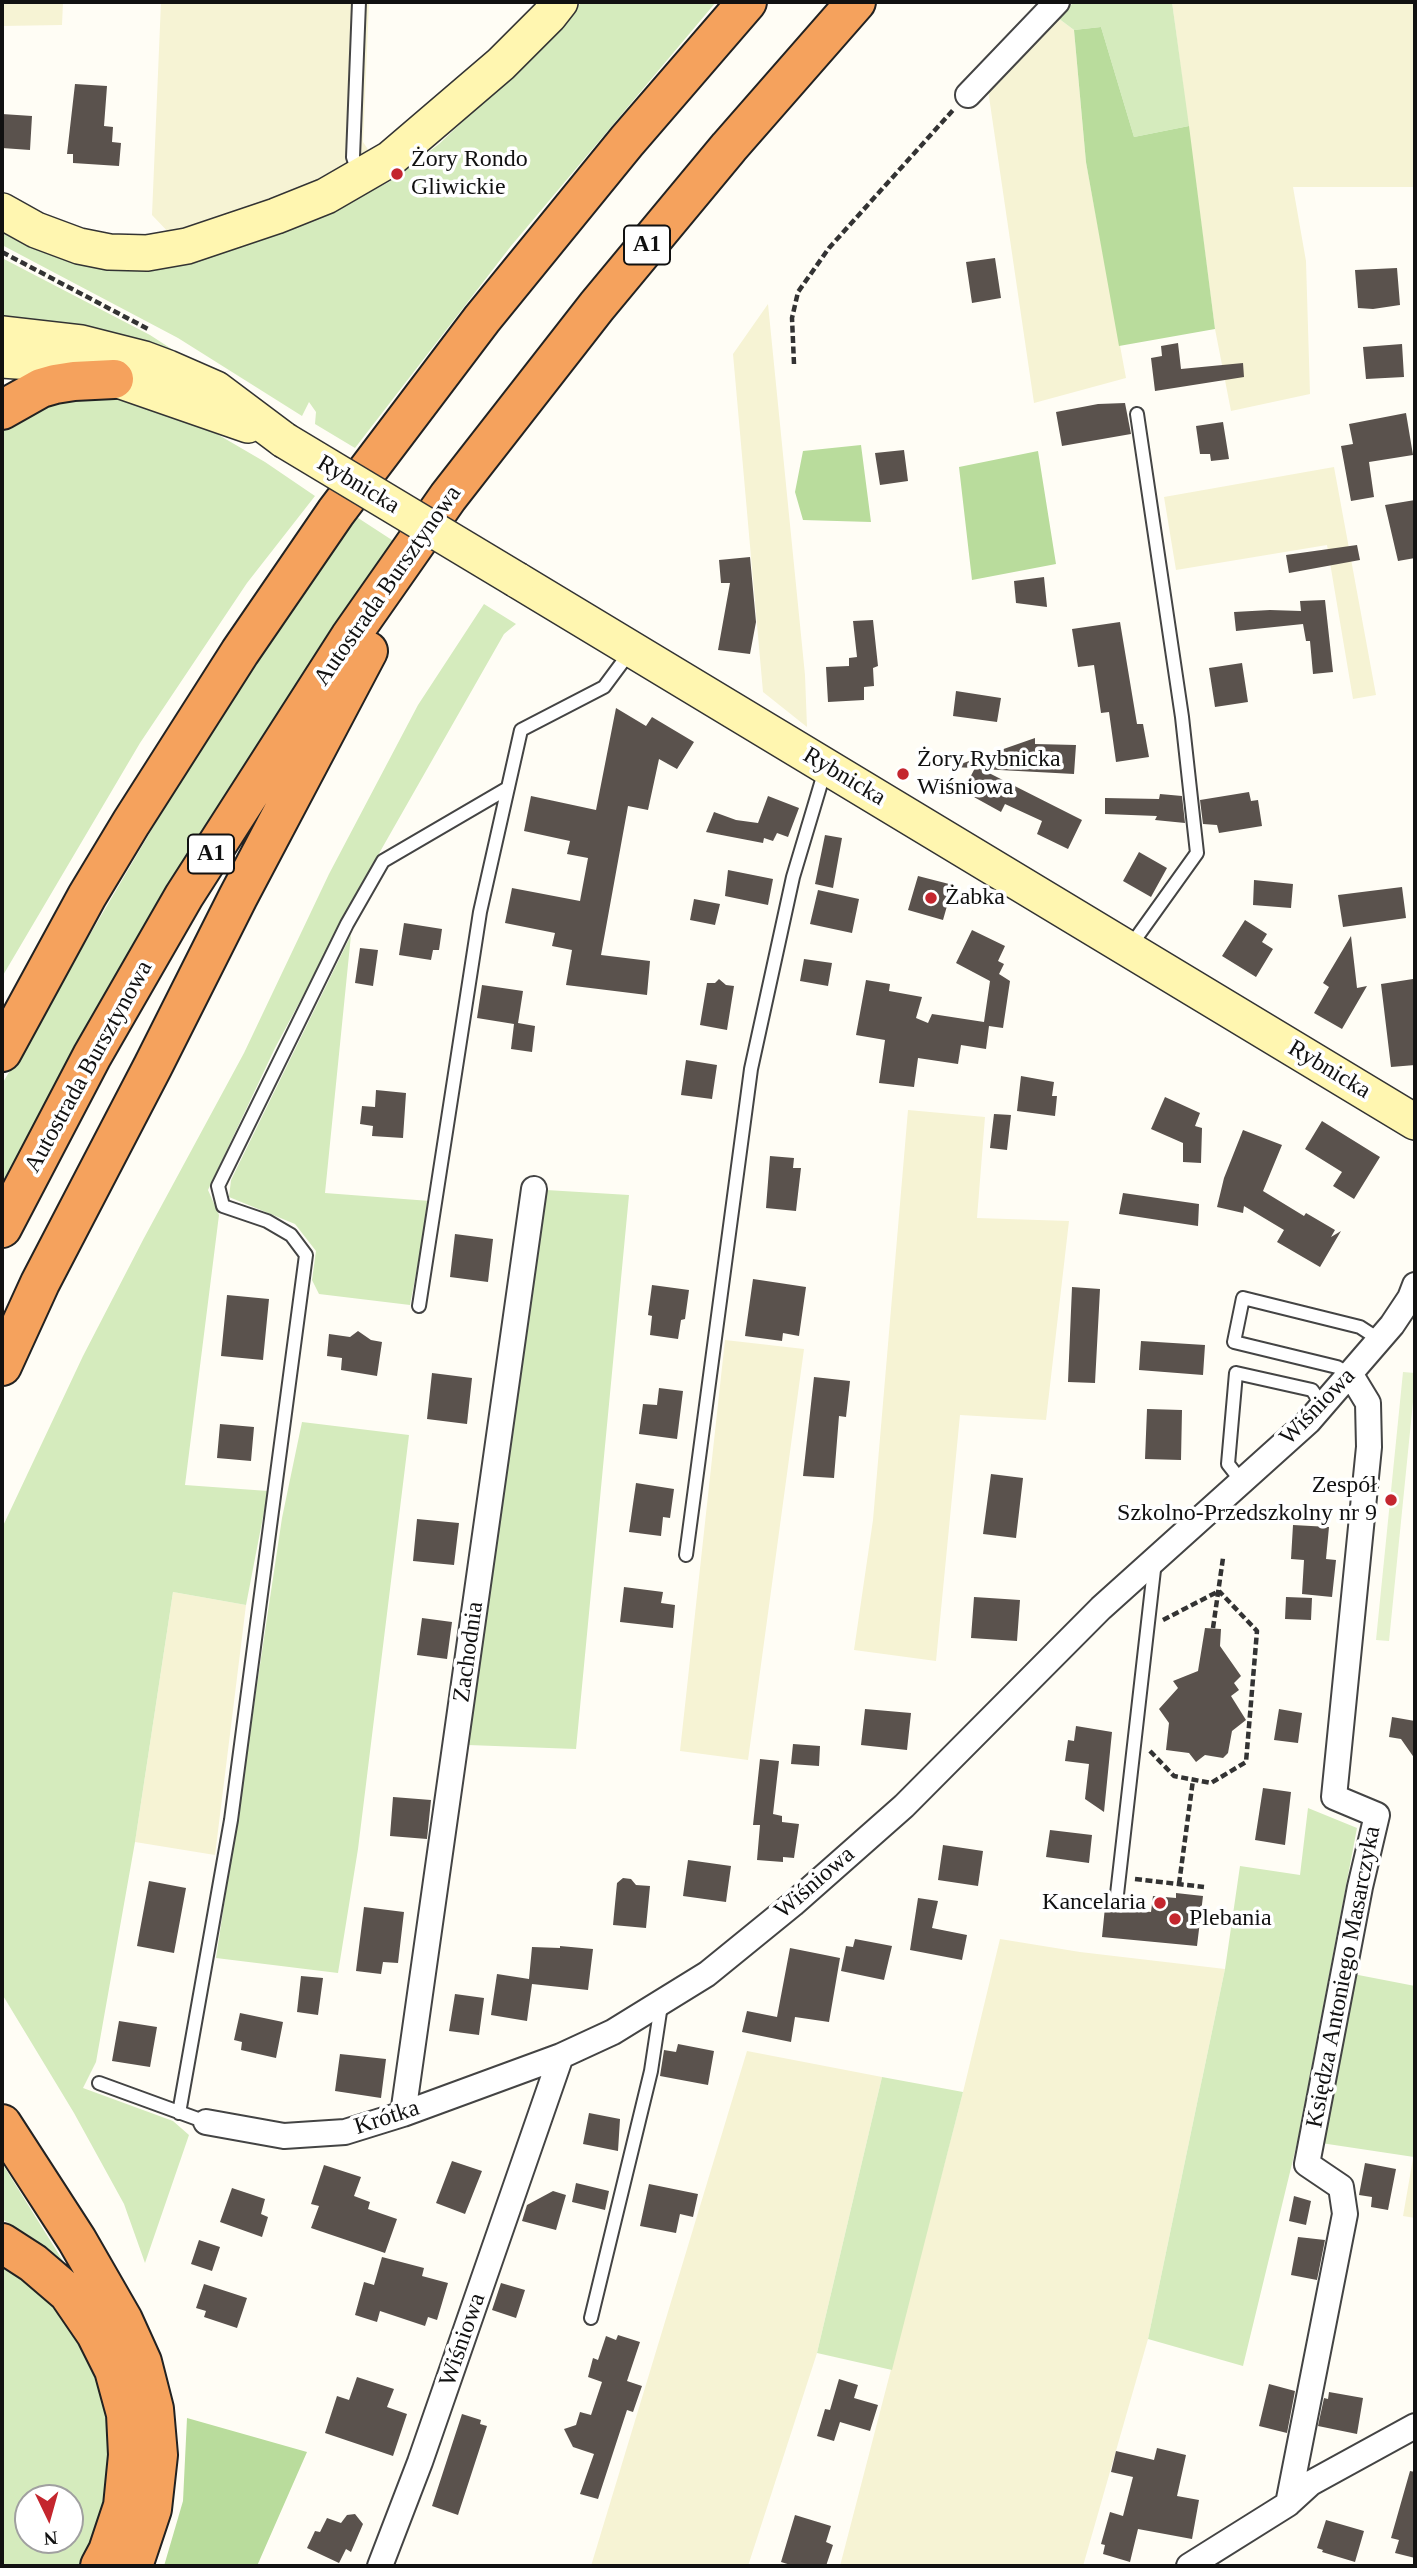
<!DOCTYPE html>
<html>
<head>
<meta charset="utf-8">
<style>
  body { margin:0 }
  #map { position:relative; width:1417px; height:2568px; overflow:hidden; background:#fffdf5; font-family:"Times New Roman",serif }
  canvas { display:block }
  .frame { position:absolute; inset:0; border:4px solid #111; pointer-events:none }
  .north { position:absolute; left:14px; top:2484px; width:70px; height:70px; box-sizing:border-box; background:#fff; border:2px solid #a0a0a0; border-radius:50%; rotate:175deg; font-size:19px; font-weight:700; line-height:28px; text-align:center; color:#111 }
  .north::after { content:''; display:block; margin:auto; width:24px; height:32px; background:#c4262e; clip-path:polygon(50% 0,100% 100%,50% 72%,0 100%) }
</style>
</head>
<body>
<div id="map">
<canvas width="1417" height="2568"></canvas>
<div class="frame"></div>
<div class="north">N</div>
</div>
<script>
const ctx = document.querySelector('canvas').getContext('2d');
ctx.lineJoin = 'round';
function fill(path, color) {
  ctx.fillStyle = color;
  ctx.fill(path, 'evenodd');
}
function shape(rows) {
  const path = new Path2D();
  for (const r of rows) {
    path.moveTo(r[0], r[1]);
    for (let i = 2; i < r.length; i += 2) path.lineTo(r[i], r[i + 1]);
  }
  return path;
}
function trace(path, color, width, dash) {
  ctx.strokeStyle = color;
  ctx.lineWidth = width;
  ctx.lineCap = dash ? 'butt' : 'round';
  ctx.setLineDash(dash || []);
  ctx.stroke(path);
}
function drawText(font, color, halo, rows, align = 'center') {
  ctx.font = font + ' "Times New Roman",serif';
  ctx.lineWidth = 7;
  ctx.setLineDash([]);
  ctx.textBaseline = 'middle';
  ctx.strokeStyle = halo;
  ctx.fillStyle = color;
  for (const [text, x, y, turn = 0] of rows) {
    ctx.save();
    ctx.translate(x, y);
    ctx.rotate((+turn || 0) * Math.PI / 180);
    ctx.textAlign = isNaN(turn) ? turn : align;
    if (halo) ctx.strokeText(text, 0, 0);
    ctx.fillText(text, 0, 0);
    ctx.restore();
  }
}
fill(shape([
  [2,2,63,2,62,25,2,26],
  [161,2,369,2,363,142,373,157,352,170,172,236,152,215],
  [1172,2,1415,2,1415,187,1293,187,1306,261,1310,394,1231,411,1215,329],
  [1058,18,1074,30,1086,162,1126,378,1034,403,988,90],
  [768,304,805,675,807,727,763,692,733,354],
  [1334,467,1376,695,1353,699,1327,545,1176,570,1164,497],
  [908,1110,985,1117,977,1218,1069,1221,1046,1420,960,1415,936,1661,854,1650,873,1520],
  [725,1340,804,1349,748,1760,680,1751],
  [173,1592,246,1605,215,1855,135,1842],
  [1000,1939,1080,1952,1225,1969,1148,2339,1083,2566,840,2566,963,2092],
  [747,2051,882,2077,817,2353,748,2566,591,2566],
  [1415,2147,1415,2218,1403,2216]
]), '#f6f3d4');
fill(shape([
  [582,2,716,2,511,246,355,448,315,424,316,412,309,402,302,416,178,338,2,245,2,230,44,252,83,265,142,270,324,215,389,182,439,144,530,58],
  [1074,2,1172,2,1189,126,1134,137,1101,27,1074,30,1058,18],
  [2,258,150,335,184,357,2,323],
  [108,393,205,427,265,462,315,496,247,583,140,743,2,977,2,424,44,402],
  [352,514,395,542,2,1195,2,1084,228,700],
  [484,604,516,624,504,634,381,850,275,1048,208,1190,219,1215,185,1485,268,1491,246,1605,173,1592,135,1842,96,2062,83,2088,173,2121,189,2135,145,2263,124,2204,74,2113,2,1994,2,1528,83,1356,144,1238,244,1053,329,874,418,705],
  [351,935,325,1193,430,1201,410,1305,319,1294,312,1280,316,1251,295,1224,229,1197,231,1180],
  [546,1190,629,1195,576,1749,468,1745],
  [302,1422,409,1435,358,1849,338,1973,216,1958,282,1518],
  [1308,1808,1357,1828,1298,2139,1243,2366,1148,2339,1225,1969,1240,1866,1300,1875],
  [1348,1973,1415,1986,1414,2157,1321,2143],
  [882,2077,963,2092,892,2370,817,2353],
  [2,2163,68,2269,36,2240,2,2219],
  [2,2263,19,2273,58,2308,85,2350,102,2394,110,2438,109,2481,98,2526,80,2566,2,2566],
  [28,2498,70,2498,70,2540,28,2540]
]), '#d5ebbd');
fill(shape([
  [1101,27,1134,137,1189,126,1215,329,1119,346,1086,162,1074,30],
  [861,445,871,522,803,520,795,492,803,451],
  [1038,451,1056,564,972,580,959,467],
  [187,2418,307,2452,257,2566,164,2566,183,2501]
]), '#b9dc9c');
fill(shape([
  [1403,1372,1415,1373,1415,1382,1389,1641,1376,1640]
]), '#e6f2cf');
fill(shape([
  [75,84,107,86,104,126,113,127,112,142,121,143,119,166,73,163,73,154,67,154],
  [2,114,32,116,30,150,2,148],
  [995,258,1001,298,972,303,966,262],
  [1397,268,1400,305,1373,309,1358,308,1355,270],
  [1178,343,1181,369,1243,363,1244,377,1155,391,1151,358,1162,356,1161,346],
  [1402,344,1404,377,1366,379,1363,347],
  [1125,403,1131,434,1062,446,1056,412,1098,404],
  [1406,413,1413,455,1369,462,1374,497,1351,501,1341,446,1353,444,1349,424],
  [1223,422,1229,459,1211,461,1210,454,1200,454,1196,426],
  [904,450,908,481,880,485,875,453],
  [1415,500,1415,558,1398,561,1385,505],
  [1357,545,1360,560,1289,573,1286,555],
  [750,557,756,622,750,654,718,650,730,583,721,583,719,560],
  [1044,577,1047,607,1016,603,1014,581],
  [1325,600,1333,672,1313,674,1310,641,1306,641,1303,624,1236,631,1234,612,1270,610,1301,611,1300,601],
  [873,620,878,666,873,668,874,686,864,687,864,700,828,702,826,667,849,666,849,658,857,657,853,621],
  [1120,622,1137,724,1143,724,1149,757,1116,762,1109,712,1101,713,1094,665,1078,667,1072,629],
  [1242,663,1248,702,1215,707,1209,668],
  [956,691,1001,698,997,722,953,716],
  [616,708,646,726,652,717,694,742,677,769,659,759,648,810,628,806,601,955,650,961,647,995,566,985,572,950,552,946,555,933,505,923,512,888,580,901,588,858,567,854,570,841,524,831,531,796,596,810],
  [1035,738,1035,744,1076,745,1074,774,981,769,1082,820,1068,849,1037,834,1042,821,1005,804,1001,812,963,791,975,768,952,767],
  [1249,792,1251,801,1258,800,1262,826,1219,833,1217,825,1203,824,1200,800],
  [1160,794,1182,796,1185,823,1155,820,1157,816,1105,814,1105,798,1159,799],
  [768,796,799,808,788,837,777,833,773,841,764,838,763,843,706,832,714,812,736,820,758,823],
  [825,835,842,838,833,888,815,884],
  [1139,852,1167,868,1151,897,1123,881],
  [728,870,773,879,768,905,725,896],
  [918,876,953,885,943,920,908,910],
  [1254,880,1293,884,1291,908,1253,905],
  [1402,887,1406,918,1343,927,1338,895],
  [818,890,859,899,852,933,810,924],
  [694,899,720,904,715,925,690,920],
  [1245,920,1267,934,1262,942,1273,949,1256,977,1222,956],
  [404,923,442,929,439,950,433,950,431,960,399,955],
  [972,930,1005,946,998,961,1004,964,999,974,1010,981,1003,1028,989,1026,986,1049,961,1045,958,1064,918,1058,914,1087,879,1083,885,1040,856,1035,866,980,890,984,889,991,922,997,916,1018,928,1023,932,1014,984,1022,990,981,956,963],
  [1351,936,1357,988,1367,986,1342,1029,1314,1013,1329,987,1323,983],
  [360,948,378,950,373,986,355,983],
  [804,959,832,963,828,986,800,981],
  [719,979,726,985,734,986,727,1030,700,1025,707,983,715,983],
  [1413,979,1415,1065,1391,1067,1381,984],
  [482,985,523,991,518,1023,535,1026,532,1052,511,1049,514,1024,477,1018],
  [686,1060,717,1065,712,1099,681,1095],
  [1021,1076,1054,1082,1052,1096,1057,1096,1055,1116,1017,1111],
  [376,1090,406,1093,403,1138,372,1136,373,1126,360,1124,362,1106,375,1107],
  [1165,1097,1200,1113,1195,1126,1202,1128,1201,1163,1183,1162,1183,1143,1151,1129],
  [994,1114,1011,1115,1007,1150,990,1148],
  [1322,1121,1380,1157,1354,1199,1333,1186,1342,1172,1305,1149],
  [1243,1130,1282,1145,1263,1191,1304,1216,1306,1213,1335,1230,1331,1237,1341,1231,1320,1267,1277,1242,1284,1230,1244,1206,1243,1213,1217,1207,1224,1178],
  [770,1156,794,1158,793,1168,801,1168,796,1211,766,1208],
  [1123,1193,1199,1204,1198,1226,1119,1214],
  [455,1234,493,1239,488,1282,450,1277],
  [753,1279,806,1287,799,1336,783,1333,782,1341,745,1336],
  [652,1285,689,1290,685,1319,681,1320,678,1339,650,1335,652,1316,648,1315],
  [1072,1287,1100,1289,1095,1383,1068,1382],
  [227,1295,269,1299,263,1360,221,1356],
  [358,1331,371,1340,382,1342,377,1376,341,1370,342,1358,327,1356,329,1334,350,1337],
  [1141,1341,1205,1345,1203,1375,1139,1370],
  [432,1373,472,1378,467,1424,427,1419],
  [814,1377,850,1381,846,1417,839,1416,834,1478,803,1476],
  [659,1388,683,1391,677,1439,639,1434,643,1404,657,1405],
  [1147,1409,1182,1410,1181,1460,1145,1459],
  [220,1424,254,1427,251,1461,217,1458],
  [991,1474,1023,1478,1016,1538,983,1534],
  [636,1483,674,1489,670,1518,663,1517,661,1536,629,1532],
  [417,1519,459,1523,454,1565,413,1561],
  [1293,1525,1329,1527,1326,1559,1336,1560,1332,1597,1302,1594,1304,1560,1291,1559],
  [624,1587,663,1592,661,1603,675,1605,673,1628,620,1622],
  [974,1597,1020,1600,1017,1641,971,1638],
  [1286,1597,1312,1598,1311,1620,1285,1619],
  [422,1618,452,1622,447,1659,417,1655],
  [1205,1628,1221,1629,1220,1646,1241,1676,1234,1683,1239,1690,1231,1696,1246,1720,1232,1731,1228,1753,1223,1758,1205,1755,1196,1762,1189,1753,1166,1750,1169,1723,1159,1709,1178,1688,1173,1681,1198,1671],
  [865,1709,911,1713,907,1750,861,1745],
  [1279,1709,1302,1713,1298,1743,1274,1740],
  [1392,1717,1415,1721,1415,1759,1401,1739,1389,1737],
  [1076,1726,1112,1732,1104,1812,1085,1799,1089,1764,1065,1761,1068,1740,1074,1741],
  [793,1744,820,1746,819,1766,791,1764],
  [760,1759,779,1761,773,1814,782,1816,782,1822,799,1824,794,1858,783,1857,783,1862,757,1860,760,1825,753,1825],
  [1263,1788,1291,1792,1285,1845,1255,1840],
  [393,1797,431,1800,427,1839,390,1836],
  [1050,1830,1092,1835,1089,1863,1046,1857],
  [943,1845,983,1851,978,1886,938,1880],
  [688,1860,731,1866,726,1902,683,1896],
  [623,1878,631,1879,636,1885,650,1886,646,1928,613,1925,617,1883],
  [149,1881,186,1888,174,1953,137,1946],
  [1176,1893,1203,1896,1197,1946,1102,1937,1105,1907,1116,1912,1123,1909,1151,1912,1153,1896,1176,1898],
  [918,1898,938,1901,932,1928,967,1935,962,1960,910,1950],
  [364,1907,404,1912,398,1963,383,1962,381,1974,356,1971],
  [855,1939,892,1946,884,1980,841,1971,846,1946,853,1947],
  [560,1946,593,1949,588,1990,532,1984,527,2021,491,2015,497,1974,529,1979,532,1947,560,1948],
  [790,1948,840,1958,829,2022,795,2017,791,2042,742,2032,747,2011,777,2017],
  [301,1976,323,1978,318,2015,297,2012],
  [455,1994,484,1998,479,2035,449,2031],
  [240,2013,283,2022,276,2058,241,2050,242,2042,234,2040],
  [119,2021,157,2027,150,2067,112,2061],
  [678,2044,714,2051,708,2085,660,2076,664,2050,676,2052],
  [340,2054,386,2059,381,2098,335,2091],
  [589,2113,620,2119,618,2151,583,2144],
  [452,2161,482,2171,465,2214,436,2203],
  [1365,2163,1396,2169,1388,2210,1371,2207,1372,2197,1359,2195],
  [324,2165,361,2177,354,2196,370,2202,368,2209,397,2219,385,2253,311,2228,319,2206,311,2204],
  [576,2183,609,2191,605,2210,572,2202],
  [649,2184,698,2194,693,2217,680,2214,676,2233,640,2226],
  [232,2188,265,2199,261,2214,268,2217,262,2237,220,2222],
  [553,2191,566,2195,556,2230,522,2221,527,2205],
  [1294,2196,1311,2201,1306,2225,1289,2221],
  [1298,2237,1325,2240,1317,2280,1291,2275],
  [199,2240,220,2247,212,2271,191,2264],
  [382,2257,424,2268,422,2276,448,2283,437,2320,428,2317,425,2326,380,2311,377,2322,355,2315,364,2282,374,2285],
  [501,2283,525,2290,516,2318,492,2310],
  [204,2284,247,2298,237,2328,204,2317,206,2311,196,2308],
  [618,2335,640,2342,627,2381,642,2386,633,2412,627,2410,598,2499,580,2494,594,2454,573,2447,564,2429,576,2425,580,2412,591,2415,602,2382,588,2377,593,2358,598,2360,606,2336,616,2340],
  [357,2377,394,2389,387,2407,407,2414,393,2456,325,2433,337,2396,349,2400],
  [839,2379,858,2385,854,2398,878,2405,870,2431,840,2422,834,2441,817,2436,825,2409,830,2410],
  [1269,2384,1295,2391,1287,2433,1259,2426],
  [1329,2392,1363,2398,1357,2434,1318,2426,1324,2398,1328,2399],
  [462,2414,481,2420,480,2424,487,2426,458,2515,432,2506],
  [1157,2448,1186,2455,1177,2496,1199,2500,1192,2539,1138,2529,1130,2562,1103,2554,1105,2545,1101,2544,1110,2512,1123,2516,1133,2477,1111,2472,1116,2451,1154,2460],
  [1410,2471,1415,2472,1415,2558,1395,2553,1399,2540,1391,2538],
  [355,2514,363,2524,351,2552,346,2549,339,2563,307,2548,315,2531,320,2532,327,2518,341,2523,347,2515],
  [795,2515,831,2526,826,2542,833,2545,826,2566,794,2566,781,2562],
  [1326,2520,1364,2531,1355,2562,1322,2552,1323,2550,1317,2548]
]), '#5a524d');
const lane = shape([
  [359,175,353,157,359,2],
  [1129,948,1197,853,1182,717,1137,414],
  [419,1306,480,912,521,730,604,687,630,652],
  [1351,1375,1337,1367,1234,1342,1243,1298,1360,1327,1380,1340],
  [1242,1482,1228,1464,1236,1373,1312,1390,1323,1406],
  [686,1555,751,1069,793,877,825,770],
  [1116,1903,1155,1561],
  [99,2083,206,2122],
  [179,2113,231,1820,306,1255,291,1235,267,1221,223,1206,218,1186,347,924,383,861,508,788],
  [591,2318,651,2071,661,2005]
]);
const street = shape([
  [968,95,1057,2],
  [403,2114,534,1189],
  [206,2122,284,2136,345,2132,403,2114,561,2056],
  [1288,2504,1345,2214,1341,2187,1307,2164,1360,1887,1377,1815,1334,1797,1369,1447,1368,1403,1351,1375],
  [380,2566,420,2462,561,2056,613,2032,707,1974,793,1904,904,1806,1101,1608,1309,1421,1392,1325,1410,1298,1415,1285],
  [1189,2566,1288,2504,1311,2483,1415,2426]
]);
const secondary = shape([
  [2,211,36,230,79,246,109,252,147,253,187,246,276,216,326,196,390,159,501,64,549,16,560,2],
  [2,334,81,343,144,359,168,368,216,389,284,440],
  [2,360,75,365,248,425],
  [517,580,1415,1122]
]);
const highway = shape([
  [2,410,41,388,55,384,74,381,114,379],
  [2,1052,87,896,131,823,240,652,336,512,482,319,627,141,747,2],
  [2,1228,92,1056,184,896,350,637,448,497,597,306,729,147,856,2],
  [2,1366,40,1283,153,1066,238,897,368,651],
  [2,2124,77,2240,123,2320,142,2362,154,2409,158,2455,152,2509,133,2566],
  [2,2243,33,2263,68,2293,96,2334,114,2370,126,2414,128,2455,123,2506,108,2551,100,2566]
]);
trace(lane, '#444', 16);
trace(street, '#444', 28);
trace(secondary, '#333', 38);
trace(highway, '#222', 42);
trace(shape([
  [2,252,148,329],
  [794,364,792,318,798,292,829,248,954,109],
  [1163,1620,1219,1591],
  [1213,1628,1223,1558],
  [1150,1751,1174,1776,1211,1783,1246,1762,1257,1631,1219,1591],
  [1135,1879,1204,1887],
  [1179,1884,1193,1780]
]), '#333', 4.5, [7, 3.5]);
trace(lane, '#fff', 12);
trace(street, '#fff', 24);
trace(secondary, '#fff6b0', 35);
trace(highway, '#f5a25d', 38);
const secondaryBridge = shape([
  [284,440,517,580]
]);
trace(secondaryBridge, '#333', 38, []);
trace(secondaryBridge, '#fff6b0', 35);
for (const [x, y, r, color] of [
  [397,174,7,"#c4262e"],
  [903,774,7,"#c4262e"],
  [931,898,7,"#c4262e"],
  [1391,1500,7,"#c4262e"],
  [1160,1903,7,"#c4262e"],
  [1175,1919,7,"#c4262e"]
]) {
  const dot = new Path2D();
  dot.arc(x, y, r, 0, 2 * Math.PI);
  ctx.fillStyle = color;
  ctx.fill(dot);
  trace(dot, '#fff', 2.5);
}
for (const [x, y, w] of [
  [647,245,46],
  [211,854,46]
]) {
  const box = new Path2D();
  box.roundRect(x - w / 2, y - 19.5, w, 39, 5);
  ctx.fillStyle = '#fff';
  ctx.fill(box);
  trace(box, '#111', 2);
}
drawText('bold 23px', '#111', null, [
  ["A1",647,245],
  ["A1",211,854]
]);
drawText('24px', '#111', '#fff', [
  ["Żory Rondo",411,160],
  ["Gliwickie",411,188],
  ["Żory Rybnicka",917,760],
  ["Wiśniowa",917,788],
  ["Żabka",945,898],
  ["Zespół",1377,1486,"right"],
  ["Szkolno-Przedszkolny nr 9",1377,1514,"right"],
  ["Kancelaria",1146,1903,"right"],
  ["Plebania",1189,1919]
], 'left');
drawText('24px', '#111', '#fff', [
  ["Rybnicka",358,485,31],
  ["Autostrada Bursztynowa",388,586,-55],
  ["Rybnicka",844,777,31],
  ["Autostrada Bursztynowa",89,1067,-61],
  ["Rybnicka",1329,1070,31],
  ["Wiśniowa",1318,1407,-46],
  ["Zachodnia",469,1652,-82],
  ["Wiśniowa",815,1883,-41],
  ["Księdza Antoniego Masarczyka",1344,1977,-79],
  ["Krótka",387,2118,-18],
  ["Wiśniowa",463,2340,-71]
]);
</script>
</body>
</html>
